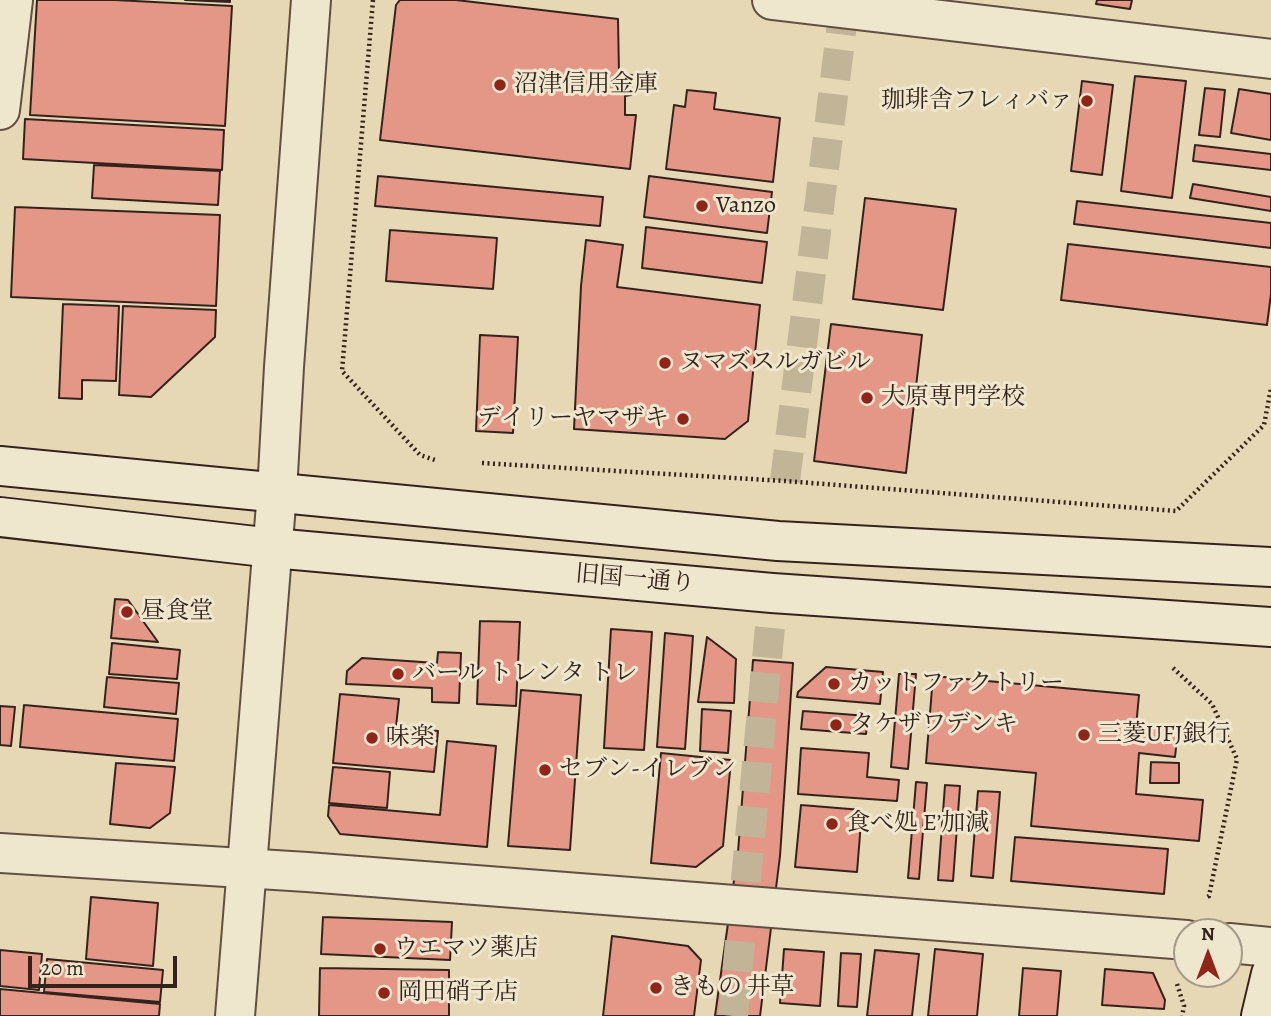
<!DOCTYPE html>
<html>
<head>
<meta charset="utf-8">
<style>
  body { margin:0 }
  #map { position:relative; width:1271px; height:1016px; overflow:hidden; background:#e6d8b4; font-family:Alegreya,serif }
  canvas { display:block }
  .north { position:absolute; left:1173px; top:918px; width:70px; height:70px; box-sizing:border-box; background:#efe6ce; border:2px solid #a49887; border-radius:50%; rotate:0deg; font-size:19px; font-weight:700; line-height:28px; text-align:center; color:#34231c }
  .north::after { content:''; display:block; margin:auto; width:24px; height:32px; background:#8f2418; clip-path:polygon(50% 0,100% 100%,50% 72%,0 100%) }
  .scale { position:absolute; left:28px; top:956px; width:149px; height:32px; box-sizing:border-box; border:4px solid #34231c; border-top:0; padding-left:9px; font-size:21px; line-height:24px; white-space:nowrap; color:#34231c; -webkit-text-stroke:5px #efe6ce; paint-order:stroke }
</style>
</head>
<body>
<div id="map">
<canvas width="1271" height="1016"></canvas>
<div class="north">N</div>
<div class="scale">20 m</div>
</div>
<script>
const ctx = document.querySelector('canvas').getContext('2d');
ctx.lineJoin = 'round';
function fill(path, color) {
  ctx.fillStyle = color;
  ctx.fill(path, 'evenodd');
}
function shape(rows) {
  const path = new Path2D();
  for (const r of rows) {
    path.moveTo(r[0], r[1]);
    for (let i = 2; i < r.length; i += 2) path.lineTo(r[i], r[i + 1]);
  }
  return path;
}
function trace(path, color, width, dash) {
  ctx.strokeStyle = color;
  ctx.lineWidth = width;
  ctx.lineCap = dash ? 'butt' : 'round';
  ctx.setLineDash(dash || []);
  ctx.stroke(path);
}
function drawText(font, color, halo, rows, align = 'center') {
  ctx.font = font + ' Alegreya,"Noto Serif JP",serif';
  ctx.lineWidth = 6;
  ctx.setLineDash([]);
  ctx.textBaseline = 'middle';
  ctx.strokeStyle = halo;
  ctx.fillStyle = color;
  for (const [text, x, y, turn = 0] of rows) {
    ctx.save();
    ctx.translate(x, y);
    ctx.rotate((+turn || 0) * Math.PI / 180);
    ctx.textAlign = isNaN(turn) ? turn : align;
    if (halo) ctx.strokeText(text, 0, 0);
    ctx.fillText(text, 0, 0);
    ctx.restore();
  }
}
const building = shape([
  [37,0,115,0,232,6,225,126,30,115,37,0],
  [185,0,230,0,230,2,185,0],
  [400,0,456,0,618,19,619,74,632,75,631,95,625,96,625,115,636,115,630,169,380,140,396,5,400,0],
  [1097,0,1132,0,1130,9,1096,4,1097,0],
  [1135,76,1186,81,1172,198,1121,191,1135,76],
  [1082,81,1113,85,1102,175,1071,171,1082,81],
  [1205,88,1225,90,1220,137,1199,135,1205,88],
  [1239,89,1271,94,1271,140,1231,133,1239,89],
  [687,90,716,93,714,109,780,118,773,182,666,169,674,105,685,107,687,90],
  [25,119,224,130,222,170,23,159,25,119],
  [1195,145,1271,154,1271,170,1193,161,1195,145],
  [94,165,220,171,218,205,92,198,94,165],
  [378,176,603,197,600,226,375,206,378,176],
  [649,176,772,192,767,233,644,217,649,176],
  [1193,184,1271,197,1271,211,1190,198,1193,184],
  [865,198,956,209,943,310,853,299,865,198],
  [1077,201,1271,223,1271,248,1074,224,1077,201],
  [15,207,220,215,216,306,11,297,15,207],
  [646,227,767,242,762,283,642,268,646,227],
  [390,230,497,238,493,289,386,281,390,230],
  [586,240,623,245,617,287,760,305,748,421,725,439,574,429,581,286,586,240],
  [1068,244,1271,267,1271,294,1267,325,1061,300,1068,244],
  [63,304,119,306,116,381,82,380,82,399,59,398,63,304],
  [123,306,216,310,215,337,151,397,119,395,123,306],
  [831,324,922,335,906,473,814,461,831,324],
  [480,335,518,337,513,433,476,431,480,335],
  [115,599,128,600,158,642,111,638,115,599],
  [480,621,520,622,516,706,477,704,480,621],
  [611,629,652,632,644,750,604,748,611,629],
  [665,633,693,636,685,749,657,747,665,633],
  [707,637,736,659,734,703,698,702,707,637],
  [112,643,180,650,177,679,109,674,112,643],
  [438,652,461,653,459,703,432,702,432,688,346,684,347,671,362,658,437,663,438,652],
  [753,660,793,663,780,856,760,1016,715,1016,738,852,753,660],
  [826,667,883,672,880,704,797,697,798,692,826,667],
  [899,674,916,674,908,769,891,767,899,674],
  [933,676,1139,695,1136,727,1178,730,1175,757,1139,753,1136,794,1203,800,1199,841,1031,826,1036,773,926,763,933,676],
  [107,677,179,683,176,714,104,707,107,677],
  [521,690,581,695,570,850,508,846,521,690],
  [340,694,399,699,396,727,438,731,434,772,333,763,340,694],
  [24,705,178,719,174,761,20,747,24,705],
  [0,706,15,707,11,746,0,745,0,706],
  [702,709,731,711,728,753,700,751,702,709],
  [803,711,868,716,866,734,801,729,803,711],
  [447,741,496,746,487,847,340,834,328,816,329,805,440,815,447,741],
  [801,748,869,753,867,777,899,780,897,801,798,794,801,748],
  [661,753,731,760,723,846,696,867,651,863,661,753],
  [1151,762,1179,763,1179,783,1150,783,1151,762],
  [116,763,175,767,170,813,150,828,110,824,116,763],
  [333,767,390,772,387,808,329,803,333,767],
  [916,782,927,783,919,879,908,878,916,782],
  [945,785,960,786,953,881,938,880,945,785],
  [978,791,1000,792,993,878,971,876,978,791],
  [801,805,862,810,857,872,795,867,801,805],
  [1015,837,1168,849,1164,894,1011,881,1015,837],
  [91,897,158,903,153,966,86,959,91,897],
  [323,917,452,922,450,960,321,954,323,917],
  [612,936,688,946,701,960,694,1016,603,1016,612,936],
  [784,949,824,952,820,1006,780,1003,784,949],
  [935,949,983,954,977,1016,928,1016,935,949],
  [0,950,42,954,39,990,0,986,0,950],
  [875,950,919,954,912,1016,867,1016,875,950],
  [841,953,861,954,857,1007,838,1006,841,953],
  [47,959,163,970,160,1002,44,992,47,959],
  [320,968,449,970,449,1016,319,1016,320,968],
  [1023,968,1061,971,1057,1016,1019,1016,1023,968],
  [1105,969,1153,973,1165,1000,1164,1009,1102,1005,1105,969],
  [0,989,160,1004,159,1016,0,1016,0,989]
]);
fill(building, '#e49687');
trace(building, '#34231c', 2);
trace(shape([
  [785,481,845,0],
  [733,1016,770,627]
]), '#c2b496', 30, [30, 15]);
const minor = shape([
  [772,0,1271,59],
  [0,110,13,0],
  [0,853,307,872,1187,940],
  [1229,943,1271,947]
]);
const tertiary = shape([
  [235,1016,277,492,284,367,311,0]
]);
const secondary = shape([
  [0,466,778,541,1271,567],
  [0,517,273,548,772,593,1271,627],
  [1261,1016,1271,974]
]);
trace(minor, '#605042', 42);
trace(tertiary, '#605042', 42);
trace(secondary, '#34231c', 42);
trace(shape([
  [373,0,342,371,420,455,435,460],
  [482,463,785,481,1176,511,1264,425,1271,388],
  [1173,668,1212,704,1237,759,1209,896,1205,898],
  [1177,984,1184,1006,1182,1016]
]), '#34231c', 4.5, [2, 3.5]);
trace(minor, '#efe6ce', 38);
trace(tertiary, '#efe6ce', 38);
trace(secondary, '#efe6ce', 38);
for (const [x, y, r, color] of [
  [500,85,7,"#8f2418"],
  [1087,101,7,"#8f2418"],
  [702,206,7,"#8f2418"],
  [665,363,7,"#8f2418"],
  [867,398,7,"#8f2418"],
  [683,419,7,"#8f2418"],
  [127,612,7,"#8f2418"],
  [398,674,7,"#8f2418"],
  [834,684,7,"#8f2418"],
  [836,725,7,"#8f2418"],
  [1084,735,7,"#8f2418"],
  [372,738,7,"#8f2418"],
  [545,770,7,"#8f2418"],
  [832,824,7,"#8f2418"],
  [380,949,7,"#8f2418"],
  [656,988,7,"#8f2418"],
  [384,993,7,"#8f2418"]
]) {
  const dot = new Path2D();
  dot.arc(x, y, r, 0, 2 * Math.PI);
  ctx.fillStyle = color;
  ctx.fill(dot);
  trace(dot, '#efe6ce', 2.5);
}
drawText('24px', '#34231c', '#efe6ce', [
  ["沼津信用金庫",514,85],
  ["珈琲舎フレィバァ",1073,101,"right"],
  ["Vanzo",716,206],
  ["ヌマズスルガビル",679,363],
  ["大原専門学校",881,398],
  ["デイリーヤマザキ",669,419,"right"],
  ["昼食堂",141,612],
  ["バール トレンタ トレ",412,674],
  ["カットファクトリー",848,684],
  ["タケザワデンキ",850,725],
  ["三菱UFJ銀行",1098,735],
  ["味楽",386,738],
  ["セブン-イレブン",559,770],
  ["食べ処 E’加減",846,824],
  ["ウエマツ薬店",394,949],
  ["きもの 井草",670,988],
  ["岡田硝子店",398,993]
], 'left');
drawText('24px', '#34231c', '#efe6ce', [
  ["旧国一通り",635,580,5]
]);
</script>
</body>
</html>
